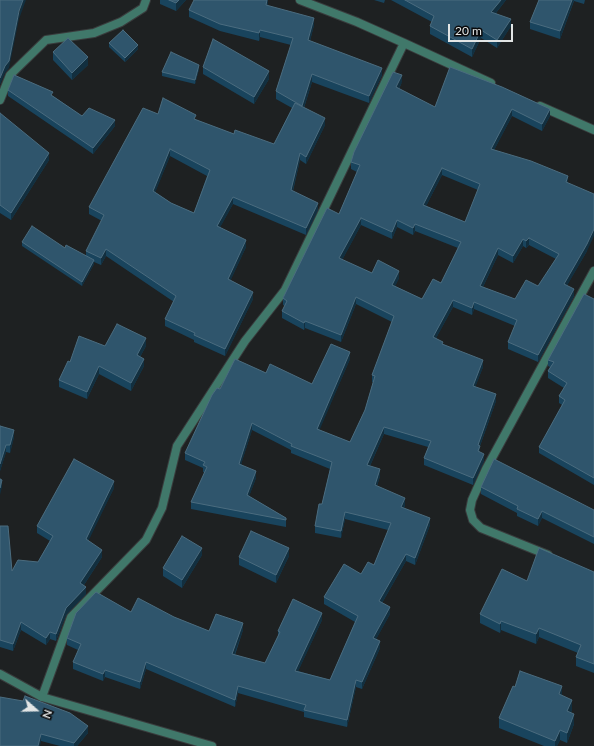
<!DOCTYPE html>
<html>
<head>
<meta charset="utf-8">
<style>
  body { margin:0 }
  #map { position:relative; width:594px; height:746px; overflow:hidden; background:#1e2122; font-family:Lato,sans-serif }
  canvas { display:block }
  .north { position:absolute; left:16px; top:690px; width:40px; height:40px; -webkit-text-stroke:3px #090a0b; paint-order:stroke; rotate:110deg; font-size:11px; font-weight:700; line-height:16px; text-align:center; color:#e2e5e5 }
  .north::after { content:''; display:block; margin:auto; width:14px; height:18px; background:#e2e5e5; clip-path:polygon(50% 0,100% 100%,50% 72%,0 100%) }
  .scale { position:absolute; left:448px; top:24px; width:65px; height:18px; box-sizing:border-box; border:2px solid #e2e5e5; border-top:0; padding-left:5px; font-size:12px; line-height:14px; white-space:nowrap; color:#e2e5e5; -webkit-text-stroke:3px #090a0b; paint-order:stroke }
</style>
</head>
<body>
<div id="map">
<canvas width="594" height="746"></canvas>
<div class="north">N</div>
<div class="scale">20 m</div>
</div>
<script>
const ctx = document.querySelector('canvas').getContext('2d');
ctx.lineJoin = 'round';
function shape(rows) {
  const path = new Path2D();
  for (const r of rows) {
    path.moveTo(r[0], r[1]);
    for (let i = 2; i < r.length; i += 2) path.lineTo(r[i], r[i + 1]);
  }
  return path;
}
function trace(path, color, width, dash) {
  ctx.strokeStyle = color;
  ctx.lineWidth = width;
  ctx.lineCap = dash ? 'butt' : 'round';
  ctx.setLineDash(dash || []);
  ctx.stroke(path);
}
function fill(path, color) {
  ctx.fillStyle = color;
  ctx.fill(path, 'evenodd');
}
const minor = shape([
  [404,43,491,83],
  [0,100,10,75,46,40,94,33,121,22,143,8,146,0],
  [540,106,594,130],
  [548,555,481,528,473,520,470,510,472,500,486,469,594,271],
  [42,697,71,617,146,540,162,508,177,446,245,341,285,290,404,43,357,22,300,0]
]);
const tertiary = shape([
  [0,674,42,697,212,746]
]);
trace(minor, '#393c3d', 10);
trace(tertiary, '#393c3d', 10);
trace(minor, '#40786a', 8);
trace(tertiary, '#40786a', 8);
fill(shape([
  [160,0,186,0,176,11,160,4],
  [268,0,268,6,314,25,310,41,382,75,369,103,312,82,304,108,325,125,306,164,300,160,293,191,318,210,306,235,233,204,220,227,246,247,230,281,253,299,225,356,194,342,194,340,165,326,165,319,174,302,106,256,101,265,94,262,94,264,82,286,22,246,22,242,65,248,86,256,86,251,102,221,89,214,89,207,158,114,196,120,234,134,274,144,292,108,276,99,276,91,291,45,260,37,259,41,220,31,189,17,189,10],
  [170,156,207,176,194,213,171,203,155,192],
  [374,0,385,0,384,3],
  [391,0,506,0,496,13,511,26,497,48,481,38,472,57,430,34,430,26,432,22],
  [539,0,585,0,584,4,574,1,560,39,530,29,530,22],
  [109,43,138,49,125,62,109,47],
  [53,52,88,65,72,80,53,60],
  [203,67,269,79,254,104,203,74],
  [450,67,550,116,542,131,512,116,494,150,568,183,587,251,567,285,574,296,538,362,508,349,508,342,515,326,474,309,472,315,453,307,436,338,443,344,483,367,475,387,496,401,480,446,480,452,484,461,473,485,424,465,424,458,428,447,384,434,370,466,380,476,377,486,405,505,404,508,430,525,415,565,406,561,382,603,390,614,376,639,380,648,362,689,356,687,347,727,304,717,304,712,238,693,235,707,146,669,140,689,105,677,103,681,73,669,73,662,78,650,67,645,67,638,131,612,174,617,209,631,243,630,235,655,265,663,278,637,278,631,322,620,298,671,330,680,355,622,324,604,324,597,361,574,374,565,388,530,345,519,341,538,315,533,315,526,322,504,330,469,291,453,291,450,252,430,241,464,256,478,249,496,286,518,286,527,191,509,191,502,205,473,203,472,203,468,185,460,185,453,220,389,266,373,312,384,350,359,319,430,350,442,365,410,373,382,372,382,372,375,392,322,356,304,341,342,305,328,304,330,282,318,282,311,285,306,283,305,283,298,339,214,357,172,351,169,351,162,402,82,399,89,435,107],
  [442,175,478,190,465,222,426,206],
  [361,225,392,239,397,227,413,235,415,231,458,248,441,283,422,299,395,286,399,278,372,273,342,260],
  [529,245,556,259,538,286,515,299,483,287,498,255,513,263,523,246,526,248],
  [199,69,195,84,162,76,162,72],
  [8,90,53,96,82,116,115,126,93,154,8,96],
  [0,113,49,160,11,220,0,213],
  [594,299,594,485,539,453,539,447,562,405,559,403,559,396,564,388,548,378,548,371,550,367,548,366,548,360],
  [105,346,146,346,140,357,144,366,131,391,99,374,87,399,59,387,59,380,70,362],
  [0,426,14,437,10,453,6,452,0,471],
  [481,487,594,510,594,544,542,518,538,526,517,516,517,513,481,494],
  [114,488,88,540,102,557,84,585,86,594,66,615,56,641,50,639,46,645,21,630,13,651,0,647,0,526,12,571,38,562,50,541,37,533,37,526],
  [202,555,182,588,163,576,163,568],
  [289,556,276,583,239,565,239,557],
  [594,572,594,673,576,666,576,657,578,653,539,637,536,644,501,630,500,633,480,623,480,614,527,581],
  [562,696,572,710,571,712,574,724,567,743,560,740,557,746,544,746,499,728,499,718],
  [0,697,88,733,77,746,60,746,41,741]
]), '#19445d');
fill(shape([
  [23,0,26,0,19,19,9,68,5,73,0,85,0,78],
  [179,0,186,0,176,11,176,3],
  [267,0,268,0,268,4,266,13,266,5],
  [501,0,506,0,491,19,491,12],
  [572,0,574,0,560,39,560,31],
  [314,18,314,25,308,48,308,40],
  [511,19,511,26,497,48,497,40],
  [260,30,260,37,259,41,259,33],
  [481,30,481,38,472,57,472,49],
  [138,45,138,49,125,62,125,58],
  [88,57,88,65,72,80,72,73],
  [199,65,199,69,195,84,195,80],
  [382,68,382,75,369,103,369,96],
  [269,71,269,79,254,104,254,97],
  [312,74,312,82,302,113,302,106],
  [402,75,402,82,396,94,396,87],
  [512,109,512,116,491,156,491,149],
  [550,109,550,116,542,131,542,124],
  [325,118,325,125,306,164,306,157],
  [115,120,115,126,93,154,93,148],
  [170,149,170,156,153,198,153,191],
  [49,153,49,160,11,220,11,213],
  [300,153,300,160,291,197,291,190],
  [442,168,442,175,423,212,423,205],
  [568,176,568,183,566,189,566,182],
  [233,197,233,204,217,233,217,226],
  [318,203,318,210,306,235,306,228],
  [361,218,361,225,339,266,339,258],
  [397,220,397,227,392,239,392,232],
  [415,224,415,231,413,235,413,228],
  [594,229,594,236,587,251,564,291,564,284],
  [529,238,529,245,526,248,526,241],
  [523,239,523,246,513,263,513,256],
  [246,240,246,247,228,286,228,279],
  [498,248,498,255,480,293,480,286],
  [106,249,106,256,101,265,101,258],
  [94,260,94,264,82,286,82,282],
  [399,271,399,278,392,292,392,285],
  [574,289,574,296,538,362,538,355],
  [253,292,253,299,225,356,225,349],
  [356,297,356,304,341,342,341,335],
  [453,300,453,307,433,344,433,337],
  [474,302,474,309,472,315,472,308],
  [305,321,305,328,304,330,304,323],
  [146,338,146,346,137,362,137,355],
  [350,352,350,359,317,436,317,429],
  [144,359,144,366,131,391,131,383],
  [483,360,483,367,473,393,473,386],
  [99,366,99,374,87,399,87,392],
  [496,394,496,401,479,448,480,446,480,453,478,458,478,445],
  [252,423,252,430,239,471,239,464],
  [384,427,384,434,367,472,367,465],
  [14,430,14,437,10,453,10,445],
  [6,445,6,452,0,471,0,464],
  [484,454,484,461,473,485,473,478],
  [380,469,380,476,375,492,375,485],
  [256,471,256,478,247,502,247,495],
  [2,480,2,487,0,495,0,488],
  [114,481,114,488,86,546,86,539],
  [405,498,405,505,401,514,401,507],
  [542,511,542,518,538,526,538,519],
  [345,512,345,519,341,538,341,531],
  [430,518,430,525,415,565,415,558],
  [202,548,202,555,182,588,182,580],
  [289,548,289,556,276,583,276,575],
  [102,550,102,557,80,591,80,583],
  [406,554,406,561,379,608,379,601],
  [86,587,86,594,66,615,56,641,56,634,66,608],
  [390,607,390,614,373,645,373,638],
  [322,613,322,620,295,678,295,671],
  [501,621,501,630,500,633,500,624],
  [21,622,21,630,13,651,13,644],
  [243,623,243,630,232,661,232,654],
  [539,628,539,637,536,644,536,634],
  [50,632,50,639,46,645,46,638],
  [380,641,380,648,362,689,362,682],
  [146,662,146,669,140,689,140,682],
  [105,670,105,677,103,681,103,674],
  [356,680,356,687,347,727,347,720],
  [238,686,238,693,235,707,235,700],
  [562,686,562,696,559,694],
  [572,700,572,710,567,721,567,711],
  [574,714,574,724,567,743,567,733],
  [88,726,88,733,77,746,74,746,74,743],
  [560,730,560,740,557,746,555,746,555,741],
  [41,734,41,741,40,746,38,746]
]), '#122f3f');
const building = shape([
  [0,0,23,0,19,11,9,61,5,66,0,78,0,0],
  [169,0,179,0,176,3,169,0],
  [194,0,267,0,266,5,314,18,308,40,382,68,369,96,312,74,302,106,276,91,293,38,260,30,259,33,220,24,189,10,194,0],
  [405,0,501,0,491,12,511,19,497,40,481,30,472,49,430,26,434,16,405,0],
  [539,0,572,0,560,31,530,22,539,0],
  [123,30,138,45,125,58,109,43,123,30],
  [68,38,88,57,72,73,53,52,68,38],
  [213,39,269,71,254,97,203,67,213,39],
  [171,52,199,65,195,80,162,72,171,52],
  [450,67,502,87,550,109,542,124,512,109,491,149,531,161,568,176,566,182,594,194,594,229,587,244,564,284,574,289,538,355,508,342,517,320,474,302,472,308,453,300,433,337,443,342,442,344,483,360,473,386,496,394,478,445,480,446,478,451,484,454,473,478,424,458,431,441,384,427,367,465,380,469,375,485,405,498,401,507,430,518,415,558,406,554,379,601,390,607,373,638,380,641,362,682,356,680,347,720,304,710,306,705,238,686,235,700,146,662,140,682,105,670,103,674,73,662,81,644,67,638,76,613,96,592,131,612,138,598,174,617,209,631,216,614,243,623,232,654,265,663,280,632,278,631,293,599,322,613,295,671,330,680,358,616,324,597,344,564,361,574,368,562,374,565,391,523,345,512,341,531,315,526,319,504,322,504,332,462,291,446,292,444,252,423,239,464,256,471,247,495,286,518,286,520,191,502,207,467,203,465,205,462,185,453,212,395,217,388,220,389,235,359,266,373,270,364,312,384,331,344,350,352,317,429,350,442,365,410,375,376,372,375,394,316,356,297,341,335,305,321,304,323,282,311,287,301,283,298,327,208,339,214,360,165,351,162,354,152,393,72,402,75,396,87,435,107,450,67],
  [442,168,480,184,465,222,423,205,442,168],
  [361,218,392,232,397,220,413,228,415,224,461,242,441,283,433,279,422,299,392,285,399,271,378,260,372,273,339,258,361,218],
  [529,238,559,254,538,286,526,280,515,299,480,286,498,248,513,256,523,239,526,241,529,238],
  [14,75,53,92,51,95,82,116,89,108,115,120,93,148,8,90,14,75],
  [163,98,196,115,194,119,234,134,235,130,274,144,295,103,325,118,306,157,300,153,291,190,318,203,306,228,233,197,217,226,246,240,228,279,253,292,225,349,194,335,195,333,165,319,176,296,106,249,101,258,86,251,104,215,89,207,143,108,158,114,163,98],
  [170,149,210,170,194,213,171,203,153,191,170,149],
  [0,113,49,153,11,213,0,205,0,113],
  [32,226,65,248,66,245,94,260,82,282,22,242,32,226],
  [584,294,594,299,594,478,539,447,565,400,559,396,567,383,548,371,554,362,548,360,584,294],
  [117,324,146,338,137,355,144,359,131,383,99,366,87,392,59,380,68,361,70,362,79,336,105,346,117,324],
  [0,426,14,430,10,445,6,445,0,464,0,426],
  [74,459,114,481,86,539,102,550,80,583,86,587,66,608,56,634,50,632,46,638,21,622,13,644,0,640,0,526,8,526,12,571,18,560,38,562,53,536,37,526,74,459],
  [494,459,594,510,594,537,542,511,538,519,517,509,518,506,481,487,494,459],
  [0,479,2,480,0,488,0,479],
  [251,531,289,548,276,575,239,557,251,531],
  [182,536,202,548,182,580,163,568,182,536],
  [539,548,594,572,594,664,576,657,581,645,539,628,536,634,501,621,500,624,480,614,502,569,527,581,539,548],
  [520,671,562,686,559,694,572,700,567,711,574,714,567,733,560,730,555,741,499,718,513,686,515,687,520,671],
  [25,696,70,713,88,726,74,743,41,734,38,746,0,746,0,697,23,701,25,696]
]);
fill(building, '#2f556c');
trace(building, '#4b6c7f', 1);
</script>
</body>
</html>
